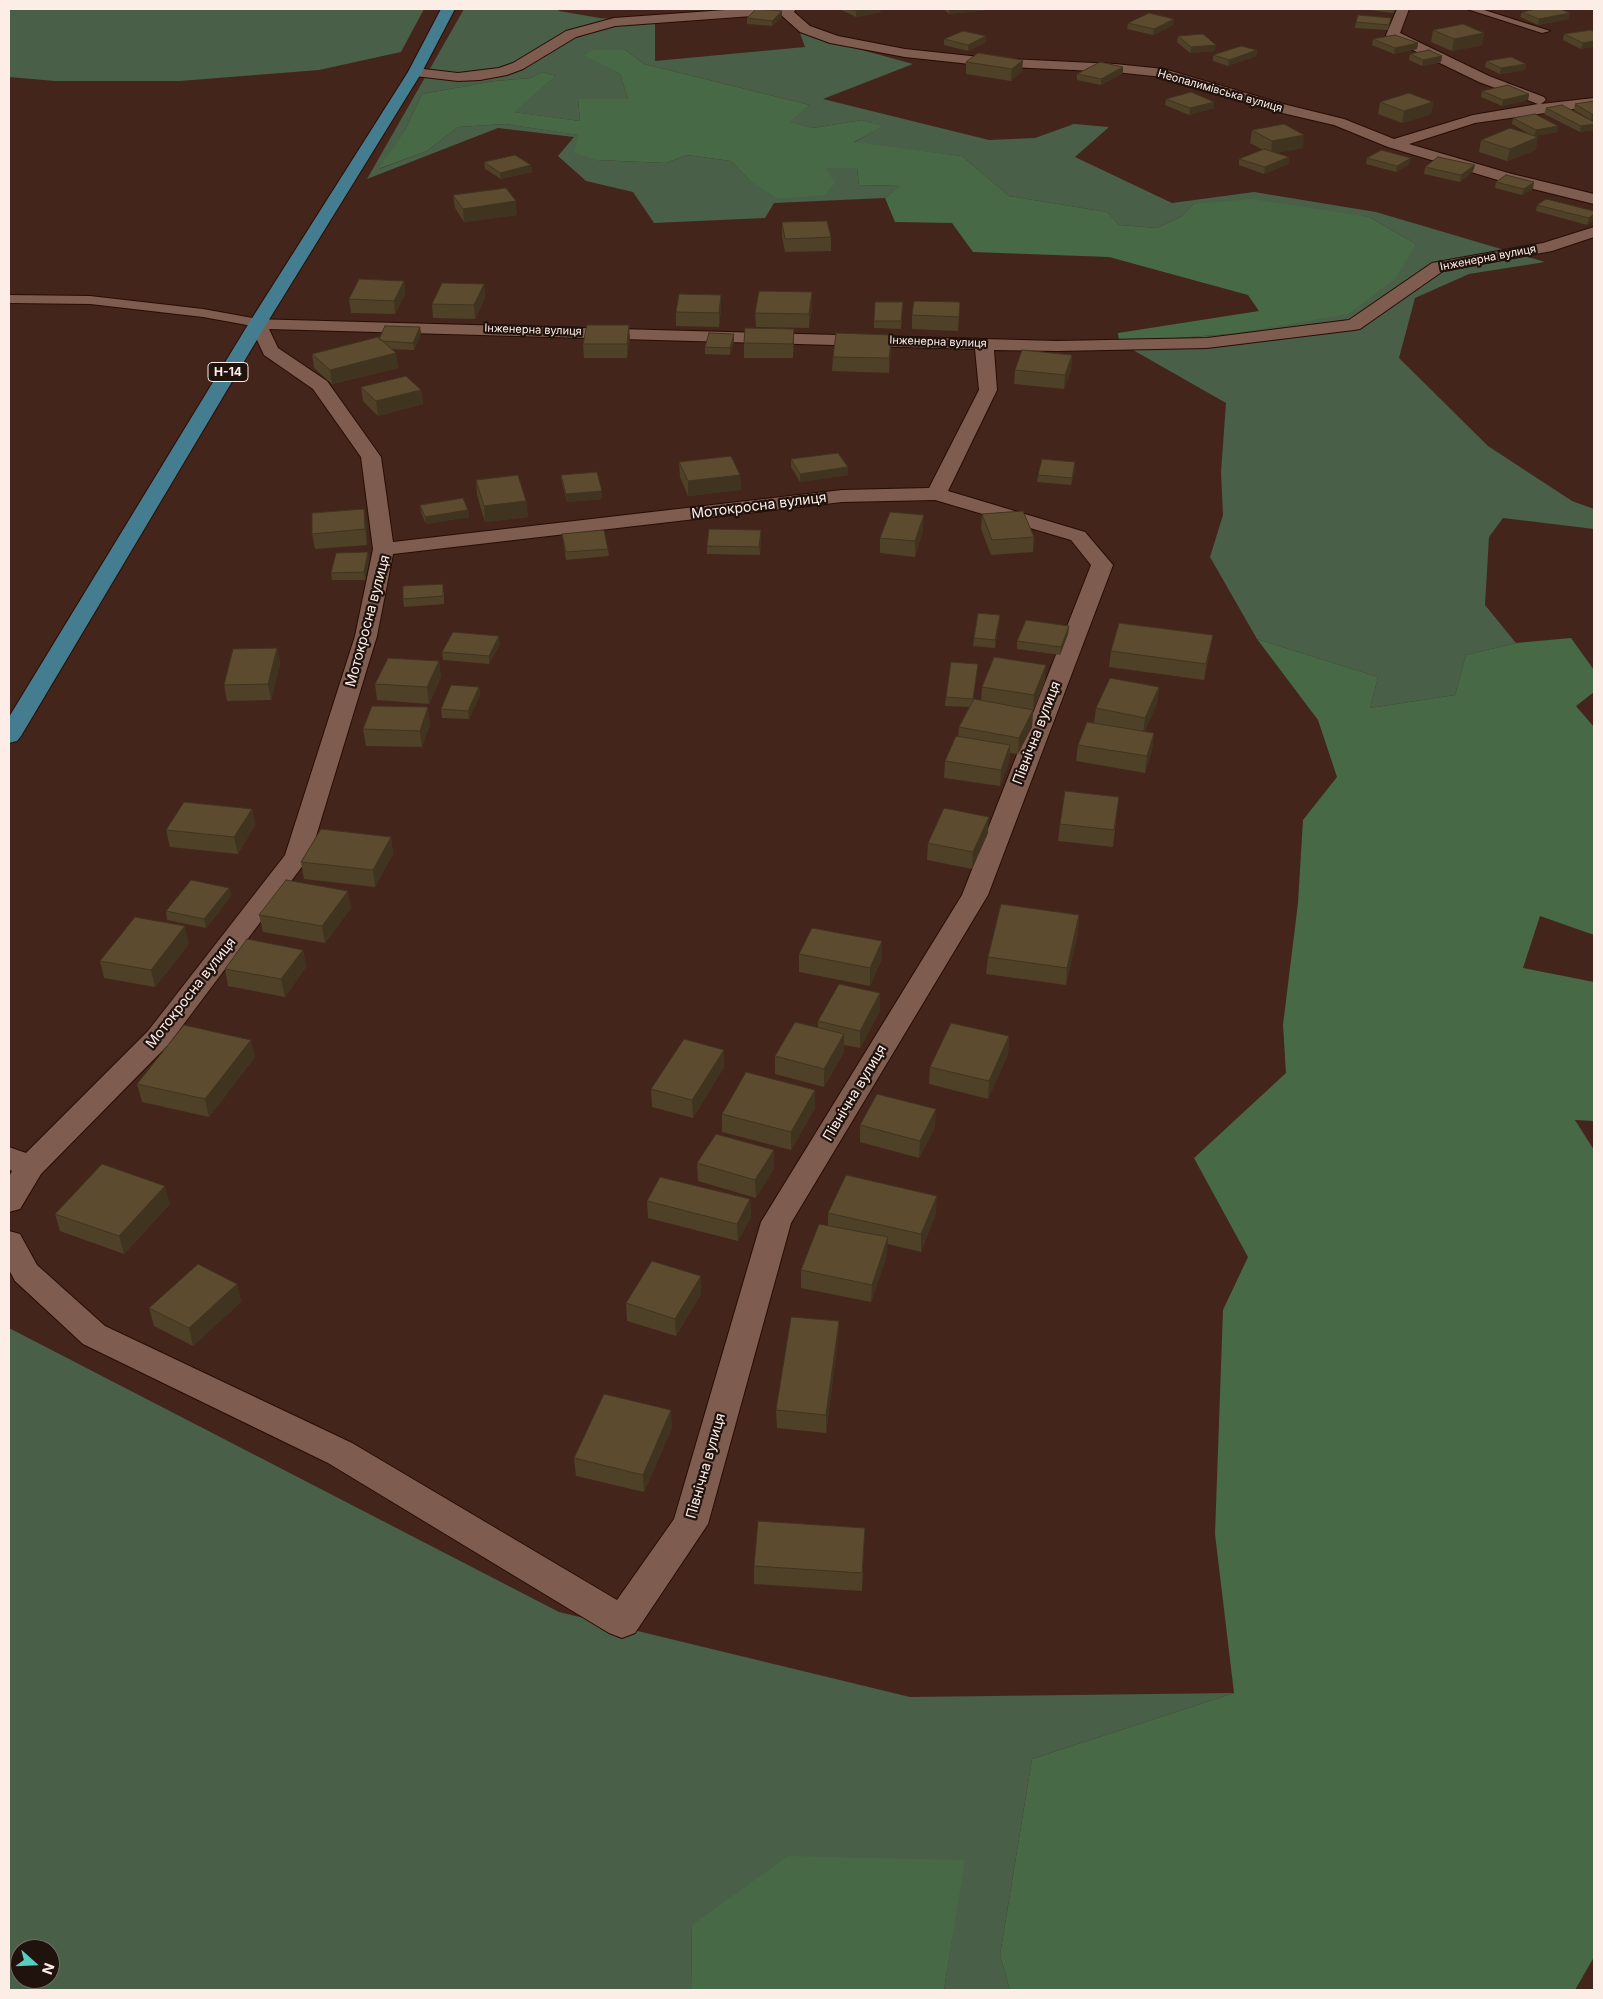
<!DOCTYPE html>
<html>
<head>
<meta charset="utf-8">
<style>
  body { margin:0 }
  #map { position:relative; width:1603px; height:1999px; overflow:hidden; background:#43251b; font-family:Inter,sans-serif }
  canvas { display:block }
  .frame { position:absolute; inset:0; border:10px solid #fdede7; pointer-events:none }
  .north { position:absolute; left:10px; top:1939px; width:50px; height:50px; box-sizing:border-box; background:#20130e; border:1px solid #786a65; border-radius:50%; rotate:110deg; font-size:14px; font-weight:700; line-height:20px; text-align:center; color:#fdede7 }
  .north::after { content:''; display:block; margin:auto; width:18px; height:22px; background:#58cec1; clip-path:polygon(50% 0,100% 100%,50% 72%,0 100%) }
</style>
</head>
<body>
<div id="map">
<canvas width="1603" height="1999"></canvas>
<div class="frame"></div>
<div class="north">N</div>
</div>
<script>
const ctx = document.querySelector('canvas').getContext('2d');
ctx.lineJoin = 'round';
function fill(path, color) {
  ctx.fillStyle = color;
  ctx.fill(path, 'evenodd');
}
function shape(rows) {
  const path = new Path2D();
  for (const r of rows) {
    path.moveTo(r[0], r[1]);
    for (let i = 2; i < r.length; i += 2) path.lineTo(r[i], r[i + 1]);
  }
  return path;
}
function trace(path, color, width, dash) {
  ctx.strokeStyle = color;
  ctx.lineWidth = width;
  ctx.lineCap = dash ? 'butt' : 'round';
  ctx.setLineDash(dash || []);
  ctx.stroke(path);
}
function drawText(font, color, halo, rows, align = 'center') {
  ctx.font = font + ' Inter,sans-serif';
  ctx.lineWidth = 4.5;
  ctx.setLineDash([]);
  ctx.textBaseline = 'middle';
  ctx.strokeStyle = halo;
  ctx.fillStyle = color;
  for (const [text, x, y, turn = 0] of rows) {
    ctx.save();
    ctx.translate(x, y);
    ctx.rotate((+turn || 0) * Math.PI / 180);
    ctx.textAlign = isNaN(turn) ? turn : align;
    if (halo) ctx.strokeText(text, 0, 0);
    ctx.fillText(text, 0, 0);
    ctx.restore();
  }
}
fill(shape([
  [9,9,424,9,401,52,319,70,180,81,55,81,9,77],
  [464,9,558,9,559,11,600,18,655,23,655,61,805,47,800,33,913,64,823,99,989,140,1035,138,1074,124,1109,127,1075,157,1172,203,1254,192,1376,212,1545,262,1469,274,1415,298,1399,358,1488,446,1572,501,1594,509,1594,529,1503,518,1489,537,1485,605,1516,643,1466,655,1455,695,1370,708,1378,677,1257,639,1210,557,1223,515,1221,472,1226,403,1119,342,1231,334,1416,244,1369,217,1193,204,1182,216,1157,228,1119,225,1107,212,1009,196,962,156,853,143,883,126,862,120,813,128,789,122,810,105,644,64,624,49,584,54,620,74,628,99,578,99,580,121,513,112,556,76,542,72,530,78,495,81,422,94,405,130,379,169,427,151,458,127,505,124,579,135,597,160,666,163,687,155,731,161,749,180,826,168,857,168,859,185,901,186,885,198,774,203,765,218,654,223,633,192,586,181,558,156,574,137,498,128,367,179],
  [9,1328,559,1612,910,1697,1234,1693,1032,1759,1000,1955,1010,1990,944,1990,964,1860,692,1925,691,1990,9,1990],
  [20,1949,50,1949,50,1979,20,1979]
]), '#495f48');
fill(shape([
  [624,49,644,64,810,105,790,122,813,128,862,120,884,126,854,142,962,156,1009,196,1107,212,1119,225,1157,228,1182,216,1193,204,1252,199,1369,217,1416,244,1395,279,1348,314,1231,334,1119,342,1118,333,1259,311,1248,295,1109,257,973,252,952,223,895,222,885,198,900,186,859,185,857,168,826,168,835,183,825,195,778,199,749,180,731,161,687,155,666,163,597,160,574,153,578,135,505,124,458,127,427,151,378,169,405,130,422,94,495,81,530,78,542,72,556,76,514,112,580,121,578,99,628,99,620,74,583,55,593,50],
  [1571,638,1594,670,1594,692,1576,706,1594,727,1594,935,1540,916,1523,968,1594,982,1594,1121,1575,1120,1594,1150,1594,1957,1575,1990,1010,1990,1000,1955,1032,1759,1234,1693,1215,1534,1223,1310,1248,1257,1194,1158,1286,1073,1283,1025,1298,903,1303,820,1337,777,1318,720,1257,639,1378,677,1370,708,1455,695,1466,655,1516,643],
  [788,1856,965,1860,944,1990,691,1990,692,1925]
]), '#476946');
const lane = shape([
  [1467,9,1481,9,1550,31,1542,33,1467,9],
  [9,295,90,296,203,309,258,319,264,323,258,327,203,317,90,304,9,303,9,295]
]);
const street = shape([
  [739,9,796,9,794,12,810,26,838,36,905,49,989,58,1115,64,1164,69,1287,105,1344,119,1394,139,1473,115,1538,104,1479,82,1388,38,1386,35,1397,9,1409,9,1400,33,1489,76,1544,97,1546,100,1541,104,1594,98,1594,106,1475,123,1409,144,1512,174,1594,194,1594,204,1501,181,1388,147,1334,125,1278,112,1163,77,1115,72,989,66,905,57,830,43,800,32,780,14,615,26,576,37,523,69,507,75,480,80,458,81,415,76,408,72,415,68,458,73,499,68,513,63,566,31,614,18,739,9],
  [1594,227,1594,237,1552,251,1443,271,1360,329,1354,330,1207,348,1057,351,994,350,997,390,948,491,1085,532,1113,565,988,895,791,1223,708,1524,635,1633,622,1638,609,1633,328,1463,83,1344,15,1281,9,1270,9,1231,20,1234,37,1265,105,1326,352,1443,617,1600,674,1519,761,1222,962,895,1091,565,1071,540,935,500,842,502,393,554,377,636,310,856,168,1045,41,1174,20,1209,9,1212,9,1177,12,1171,9,1169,9,1147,26,1153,148,1031,285,855,355,636,373,549,361,457,313,389,264,355,249,323,252,319,1057,341,1207,338,1349,320,1432,263,1543,243,1594,227],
  [269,329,975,349,979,390,929,488,842,490,393,542,381,457,327,381,278,348,269,329]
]);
const primary = shape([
  [441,9,455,9,422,72,267,323,21,736,17,741,9,743,9,717,249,323,408,72,441,9]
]);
trace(lane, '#280d04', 2);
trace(street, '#280d04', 2);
trace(primary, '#280d04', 2);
fill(lane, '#7e5c50');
fill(street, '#7e5c50');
fill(primary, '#447d8f');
fill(shape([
  [839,9,881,9,881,12,856,17],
  [943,9,987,9,987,10,949,14],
  [1370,9,1396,9,1393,13,1369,10],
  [1522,12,1569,19,1538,25,1520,17],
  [782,17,772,26,747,24,747,18],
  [1391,18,1388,30,1355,28,1356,22],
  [1128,23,1173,25,1153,35,1127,29],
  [1433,30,1484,33,1482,45,1452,51,1431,42],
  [1591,30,1581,49,1563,40,1564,34],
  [986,36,986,42,968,51,944,45,944,39],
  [1178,36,1215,51,1190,53,1177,42],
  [1373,39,1418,43,1417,49,1394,54,1372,45],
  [1257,50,1256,56,1228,66,1213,61,1213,55],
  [978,53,1022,72,1011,81,966,74,966,62],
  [1410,54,1442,56,1441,62,1422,66,1409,60],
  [1486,61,1526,64,1525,70,1500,74,1485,67],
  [1123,73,1101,85,1077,80,1077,74],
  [1482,91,1529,94,1528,100,1502,106,1481,97],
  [1166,99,1214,102,1214,108,1189,115,1165,105],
  [1594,101,1594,120,1591,120,1574,110,1575,104],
  [1380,102,1433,102,1431,114,1402,123,1378,114],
  [1546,108,1594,122,1594,130,1580,132,1544,114],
  [1513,118,1558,126,1557,132,1535,136,1536,150,1507,161,1479,152,1481,140,1533,136,1512,124],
  [1252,130,1303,148,1275,153,1289,157,1288,164,1264,174,1239,165,1239,159,1263,150,1250,143],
  [1367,158,1410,164,1396,172,1366,164],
  [484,162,531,165,532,172,501,179,485,169],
  [1475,165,1473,171,1460,182,1424,174,1425,167],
  [1496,182,1533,189,1522,195,1495,188],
  [453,195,517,215,464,222,455,208],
  [1537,205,1594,211,1587,225,1536,211],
  [782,222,831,237,831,251,785,252,782,236],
  [404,281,405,294,395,314,351,313,349,299],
  [484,284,485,298,475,319,433,318,432,304],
  [812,292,812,306,809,328,756,327,755,313],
  [721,295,721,309,719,327,676,326,676,312],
  [903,302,901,329,874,328,874,321],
  [960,302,958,331,912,329,912,315],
  [420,327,421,334,414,350,391,349,396,353,398,368,332,384,314,368,312,354,379,339],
  [794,329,793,358,744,358,744,343],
  [734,334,734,341,730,355,705,354,705,347],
  [892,335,891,349,889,373,832,371,833,357],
  [630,339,627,358,584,358,583,344],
  [1072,355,1071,370,1064,389,1014,384,1015,370],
  [361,387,421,390,423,404,378,416,363,401],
  [791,459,848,475,800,482,791,467],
  [679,462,740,475,741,490,688,496,680,477],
  [1075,469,1071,485,1037,482,1038,475],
  [561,475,602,499,567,502,562,483],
  [476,480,526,501,528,517,485,522,477,495],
  [420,505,468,510,469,517,426,524,421,513],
  [982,514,1034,537,1033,552,991,555,981,529],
  [367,524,367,545,315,549,312,534],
  [923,530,915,557,880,553,880,538],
  [562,534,608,549,609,556,566,560],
  [761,538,760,555,707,554,707,546],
  [368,552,369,560,365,580,332,580,331,573],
  [444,592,444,604,404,607,403,599],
  [1000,615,999,623,995,648,973,646,974,638],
  [1069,626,1068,634,1060,655,1017,649,1017,641],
  [1213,635,1210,651,1204,680,1109,667,1111,651],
  [500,644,489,664,443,660,442,652],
  [277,648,280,664,271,700,227,701,224,685],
  [439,661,441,677,429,704,377,700,375,684],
  [977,672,973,700,981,701,982,687,1045,681,1033,711,1032,727,1018,754,1010,753,1009,762,1000,786,944,778,945,761,958,737,959,727,969,707,945,706,946,697],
  [479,687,480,695,469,719,442,718,441,709],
  [1159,687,1157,704,1144,732,1154,733,1152,750,1145,773,1076,761,1078,745,1094,723,1096,708],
  [430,724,422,747,366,746,363,729],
  [252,809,255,825,238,854,170,847,166,830],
  [1117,813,1113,847,1058,841,1060,824],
  [988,833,972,869,927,860,928,843],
  [391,837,393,854,375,887,304,879,301,862],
  [229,888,231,896,206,928,167,920,166,911],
  [351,908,325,943,263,932,259,915],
  [1079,915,1078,932,1066,985,986,974,988,957],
  [882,941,882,958,870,986,799,972,799,954],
  [189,944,155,987,104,978,100,961],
  [303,950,306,967,285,997,228,986,225,969],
  [880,993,880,1011,860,1048,844,1045,844,1052,824,1087,775,1074,775,1056,818,1028,818,1021],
  [1009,1036,1008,1054,988,1099,929,1084,930,1067],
  [724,1050,724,1067,693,1118,652,1107,651,1089],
  [255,1057,209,1117,142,1102,137,1084],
  [815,1090,815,1108,791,1150,722,1132,722,1114],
  [860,1125,935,1127,919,1158,860,1142],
  [697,1163,774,1168,756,1198,698,1181],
  [750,1199,751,1217,738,1241,648,1218,647,1201],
  [170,1204,124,1254,60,1231,55,1214],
  [828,1213,936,1213,921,1252,887,1244,887,1255,871,1302,801,1288,801,1270,828,1226],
  [237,1284,241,1302,193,1346,154,1326,149,1308],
  [701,1294,676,1336,627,1321,626,1303],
  [839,1321,838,1339,826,1433,777,1428,776,1410],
  [672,1428,644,1492,576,1476,574,1458],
  [864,1545,862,1591,754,1584,754,1566]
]), '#4f4028');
fill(shape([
  [868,9,881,9,881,12,856,17,856,11],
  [949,9,987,9,987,10,949,14],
  [782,11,782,17,772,26,772,21],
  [1570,13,1569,19,1538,25,1539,19],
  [1174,19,1173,25,1153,35,1154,29],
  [1484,33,1482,45,1452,51,1454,39],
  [986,36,986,42,968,51,968,45],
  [1594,41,1594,47,1581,49,1583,43],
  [1418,43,1417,49,1394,54,1395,48],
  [1216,45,1215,51,1190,53,1191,47],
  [1257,50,1256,56,1228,66,1229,60],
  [1442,56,1441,62,1422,66,1423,60],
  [1023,60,1022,72,1011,81,1012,69],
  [1526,64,1525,70,1500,74,1501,68],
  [1123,67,1123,73,1101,85,1101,79],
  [1529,94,1528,100,1502,106,1503,100],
  [1214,102,1214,108,1189,115,1190,108],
  [1433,102,1431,114,1402,123,1404,111],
  [1592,114,1594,114,1594,120,1591,120],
  [1594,124,1594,130,1580,132,1581,126],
  [1558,126,1557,132,1534,136,1536,130],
  [1304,135,1303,148,1271,154,1272,141],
  [1538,137,1536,150,1507,161,1510,149],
  [1289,157,1288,164,1264,174,1265,167],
  [1411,158,1410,164,1396,172,1397,166],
  [531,165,532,172,501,179,500,173],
  [1475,165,1473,171,1460,182,1461,175],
  [1534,182,1533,189,1522,195,1524,189],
  [516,201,517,215,464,222,463,209],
  [1594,214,1594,220,1587,225,1589,218],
  [404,281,405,294,395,314,394,301],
  [484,284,485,298,475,319,474,305],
  [812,292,812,306,809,328,809,314],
  [721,295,721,309,719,327,719,313],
  [629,325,630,339,627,358,627,344],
  [420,327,421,334,414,350,413,343],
  [794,329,794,343,793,358,793,344],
  [734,334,734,341,730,355,730,348],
  [892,335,891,349,889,373,889,358],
  [396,353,398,368,332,384,330,370],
  [1072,355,1071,370,1064,389,1065,375],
  [421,390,423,404,378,416,376,401],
  [1075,462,1075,469,1071,485,1072,478],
  [848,467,848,475,800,482,800,474],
  [740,475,741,490,688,496,688,481],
  [602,491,602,499,567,502,566,494],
  [526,501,528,517,485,522,484,506],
  [364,509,367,524,367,545,365,529],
  [468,510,469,517,426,524,425,517],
  [924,515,923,530,915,557,915,541],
  [761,530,761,538,760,555,759,547],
  [368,552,369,560,365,580,364,572],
  [1000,615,999,623,995,648,995,640],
  [1069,626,1068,634,1060,655,1061,647],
  [1213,635,1210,651,1204,680,1206,664],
  [499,636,500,644,489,664,489,656],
  [277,648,280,664,271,700,268,684],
  [439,661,441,677,429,704,427,687],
  [1046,665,1045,681,1033,711,1034,695],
  [479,687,480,695,469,719,468,711],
  [1159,687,1157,704,1143,734,1145,718],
  [428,707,430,724,422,747,420,731],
  [1033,710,1032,727,1018,754,1019,738],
  [1154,733,1152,750,1145,773,1147,756],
  [1010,745,1009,762,1000,786,1001,770],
  [252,809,255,825,238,854,234,837],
  [989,817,988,833,972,869,973,852],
  [391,837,393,854,375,887,373,870],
  [229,888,231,896,206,928,204,919],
  [348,891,351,908,325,943,322,926],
  [1079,915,1078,932,1066,985,1067,968],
  [185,926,189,944,155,987,151,970],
  [882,941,882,958,870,986,870,968],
  [303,950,306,967,285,997,281,979],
  [880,993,880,1011,860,1048,860,1031],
  [844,1034,844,1052,824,1087,824,1069],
  [1009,1036,1008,1054,988,1099,989,1081],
  [251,1040,255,1057,209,1117,205,1099],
  [724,1050,724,1067,693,1118,692,1100],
  [815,1090,815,1108,791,1150,791,1132],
  [936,1109,935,1127,919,1158,920,1141],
  [774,1150,774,1168,756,1198,755,1180],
  [165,1186,170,1204,124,1254,119,1236],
  [937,1196,936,1213,921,1252,921,1234],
  [750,1199,751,1217,738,1241,737,1224],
  [888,1237,887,1255,871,1302,872,1285],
  [701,1276,701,1294,676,1336,675,1319],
  [237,1284,241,1302,193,1346,189,1328],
  [839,1321,838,1339,826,1433,826,1415],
  [671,1410,672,1428,644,1492,643,1475]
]), '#403420');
const building = shape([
  [756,9,782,11,772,21,747,18,756,9],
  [851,9,868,9,856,11,851,9],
  [1537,9,1560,9,1570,13,1539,19,1522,12,1537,9],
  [1149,13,1174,19,1154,29,1128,23,1149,13],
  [1358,15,1391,18,1389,25,1356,22,1358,15],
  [1463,24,1484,33,1454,39,1433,30,1463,24],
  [1591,30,1594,32,1594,41,1583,43,1564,34,1591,30],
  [963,31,986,36,968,45,944,39,963,31],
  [1203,34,1216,45,1191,47,1178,36,1203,34],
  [1395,35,1418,43,1395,48,1373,39,1395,35],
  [1241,46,1257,50,1229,60,1213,55,1241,46],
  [1429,50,1442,56,1423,60,1410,54,1429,50],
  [978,53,1023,60,1012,69,966,62,978,53],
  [1511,57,1526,64,1501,68,1486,61,1511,57],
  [1100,62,1123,67,1101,79,1077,74,1100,62],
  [1508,85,1529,94,1503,100,1482,91,1508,85],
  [1191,92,1214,102,1190,108,1166,99,1191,92],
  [1409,93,1433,102,1404,111,1380,102,1409,93],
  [1594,101,1594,114,1592,114,1575,104,1594,101],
  [1562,105,1594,122,1594,124,1581,126,1546,108,1562,105],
  [1535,114,1558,126,1536,130,1513,118,1535,114],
  [1284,124,1304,135,1272,141,1252,130,1284,124],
  [1510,128,1538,137,1510,149,1481,140,1510,128],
  [1264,149,1289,157,1265,167,1239,159,1264,149],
  [1381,150,1411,158,1397,166,1367,158,1381,150],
  [515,155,531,165,500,173,484,162,515,155],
  [1438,157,1475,165,1461,175,1425,167,1438,157],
  [1506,175,1534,182,1524,189,1496,182,1506,175],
  [506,188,516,201,463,209,453,195,506,188],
  [1546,199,1594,211,1594,214,1589,218,1537,205,1546,199],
  [827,221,831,237,785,239,782,222,827,221],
  [359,279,404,281,394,301,349,299,359,279],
  [442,283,484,284,474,305,432,304,442,283],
  [759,291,812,292,809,314,755,313,759,291],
  [679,294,721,295,719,313,676,312,679,294],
  [914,301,960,302,959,317,912,315,914,301],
  [875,302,903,302,901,321,874,321,875,302],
  [587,325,629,325,627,344,583,344,587,325],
  [385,326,420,327,413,343,382,341,379,339,385,326],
  [745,328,794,329,793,344,744,343,745,328],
  [709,333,734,334,730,348,705,347,709,333],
  [836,333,892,335,889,358,833,357,836,333],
  [378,337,396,353,330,370,312,354,378,337],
  [1022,350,1072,355,1065,375,1015,370,1022,350],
  [406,376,421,390,376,401,361,387,406,376],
  [838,453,848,467,800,474,791,459,838,453],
  [731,456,740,475,688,481,679,462,731,456],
  [1042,459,1075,462,1072,478,1038,475,1042,459],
  [597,472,602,491,566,494,561,475,597,472],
  [518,475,526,501,484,506,476,480,518,475],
  [463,498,468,510,425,517,420,505,463,498],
  [364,509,365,529,312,534,312,513,364,509],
  [1023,511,1034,537,992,540,982,514,1023,511],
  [890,512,924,515,915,541,880,538,890,512],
  [709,529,761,530,759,547,707,546,709,529],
  [604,530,608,549,566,552,562,534,604,530],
  [368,552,364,572,331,573,336,553,368,552],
  [443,584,443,596,403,599,403,586,443,584],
  [978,613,1000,615,995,640,974,638,978,613],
  [1026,620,1069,626,1061,647,1017,641,1026,620],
  [1119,623,1213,635,1206,664,1111,651,1119,623],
  [453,632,499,636,489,656,442,652,453,632],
  [277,648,268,684,224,685,233,649,277,648],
  [994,657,1046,665,1034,695,982,687,994,657],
  [388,658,439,661,427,687,375,684,388,658],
  [951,662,978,664,973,699,946,697,951,662],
  [1110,678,1159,687,1145,718,1096,708,1110,678],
  [451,685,479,687,468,711,441,709,451,685],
  [974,699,1033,710,1019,738,959,727,974,699],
  [372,706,428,707,420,731,363,729,372,706],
  [1087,722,1154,733,1147,756,1078,745,1087,722],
  [956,736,1010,745,1001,770,945,761,956,736],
  [1065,791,1119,797,1114,830,1060,824,1065,791],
  [184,802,252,809,234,837,166,830,184,802],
  [944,808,989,817,973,852,928,843,944,808],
  [321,829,391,837,373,870,301,862,321,829],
  [191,880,229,888,204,919,166,911,191,880],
  [286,880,348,891,322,926,259,915,286,880],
  [1001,904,1079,915,1067,968,988,957,1001,904],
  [135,917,185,926,151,970,100,961,135,917],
  [812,928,882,941,870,968,799,954,812,928],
  [247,939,303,950,281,979,225,969,247,939],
  [839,984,880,993,860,1031,818,1021,839,984],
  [795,1022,844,1034,824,1069,775,1056,795,1022],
  [951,1023,1009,1036,989,1081,930,1067,951,1023],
  [184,1025,251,1040,205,1099,137,1084,184,1025],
  [684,1039,724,1050,692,1100,651,1089,684,1039],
  [746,1072,815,1090,791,1132,722,1114,746,1072],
  [877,1094,936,1109,920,1141,860,1125,877,1094],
  [716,1134,774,1150,755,1180,697,1163,716,1134],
  [102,1164,165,1186,119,1236,55,1214,102,1164],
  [846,1175,937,1196,921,1234,828,1213,846,1175],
  [660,1177,750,1199,737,1224,647,1201,660,1177],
  [819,1224,888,1237,872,1285,801,1270,819,1224],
  [652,1261,701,1276,675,1319,626,1303,652,1261],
  [198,1264,237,1284,189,1328,149,1308,198,1264],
  [791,1317,839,1321,826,1415,776,1410,791,1317],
  [604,1394,671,1410,643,1475,574,1458,604,1394],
  [758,1521,865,1528,862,1573,754,1566,758,1521]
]);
fill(building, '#5c4b2e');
trace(building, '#403420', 1);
drawText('11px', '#fdede7', '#20130e', [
  ["Неопалимівська вулиця",1220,91,16],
  ["Інженерна вулиця",1488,258,-11],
  ["Інженерна вулиця",533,330,2],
  ["Інженерна вулиця",938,342,2]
]);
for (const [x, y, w] of [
  [228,372,40]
]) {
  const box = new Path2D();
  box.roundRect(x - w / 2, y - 9.5, w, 19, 4);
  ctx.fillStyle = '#20130e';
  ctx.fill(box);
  trace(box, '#fdede7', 1);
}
drawText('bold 12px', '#fdede7', null, [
  ["Н-14",228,372]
]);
drawText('14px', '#fdede7', '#20130e', [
  ["Мотокросна вулиця",759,506,-7],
  ["Мотокросна вулиця",368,621,-75],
  ["Північна вулиця",1037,733,-69],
  ["Мотокросна вулиця",191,993,-52],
  ["Північна вулиця",855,1093,-59],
  ["Північна вулиця",706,1466,-74]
]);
</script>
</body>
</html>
